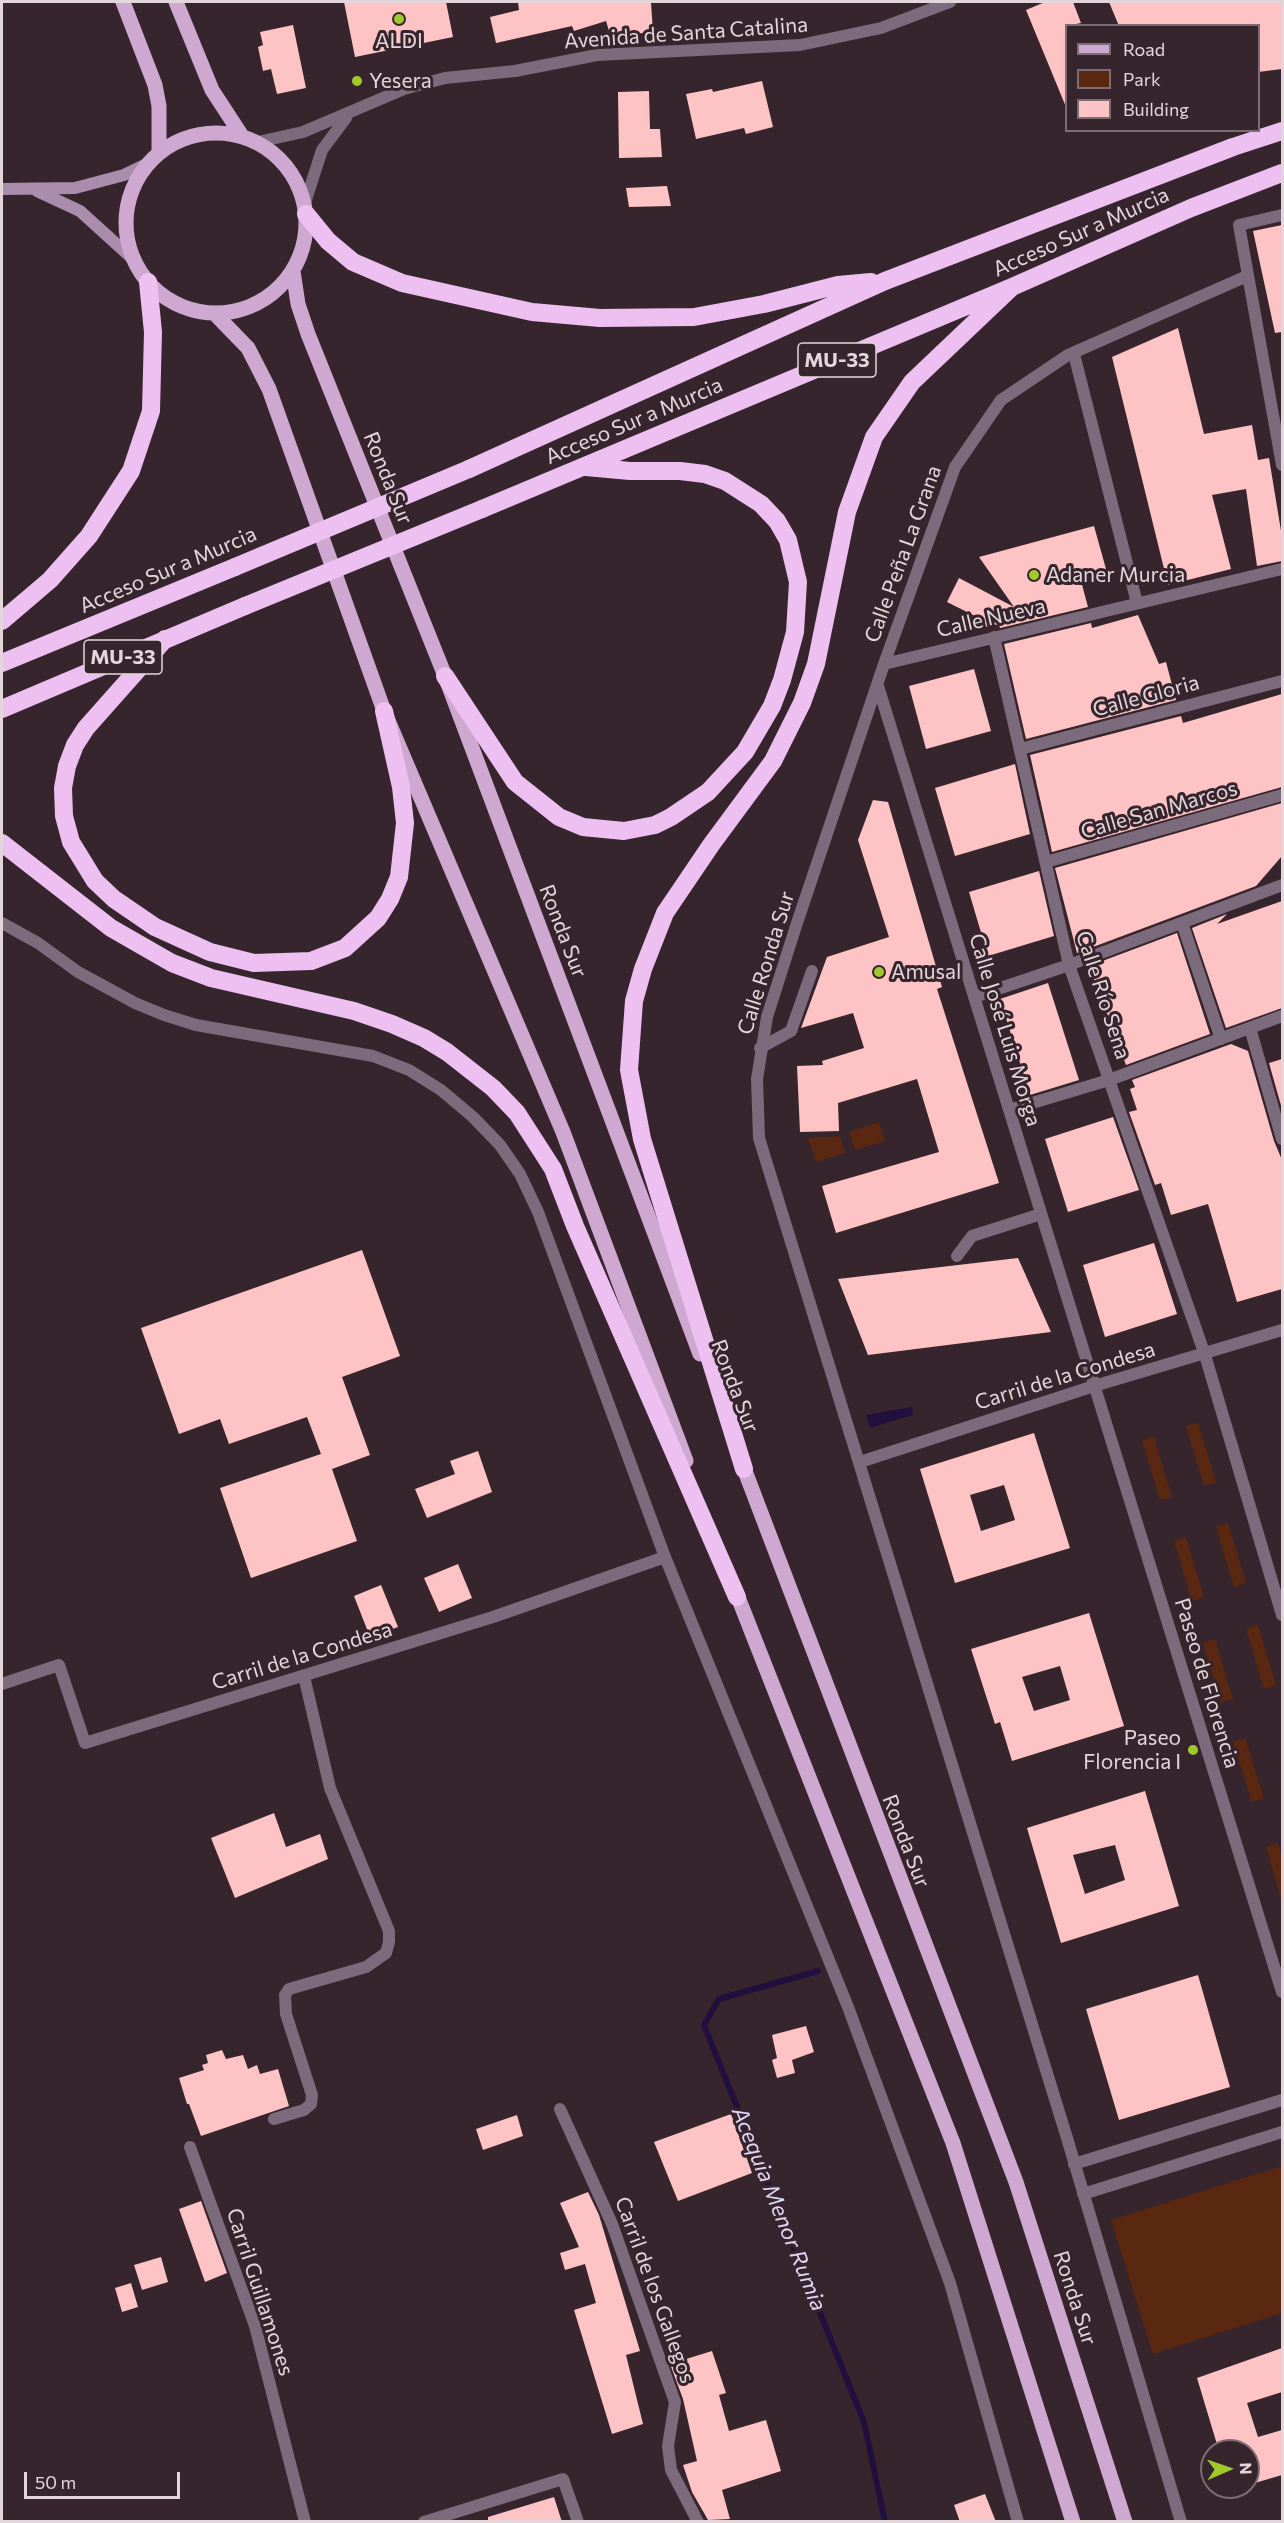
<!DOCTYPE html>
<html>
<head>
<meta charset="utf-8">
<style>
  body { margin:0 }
  #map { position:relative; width:1284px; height:2523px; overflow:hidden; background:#37252d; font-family:Commissioner,sans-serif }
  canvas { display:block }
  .frame { position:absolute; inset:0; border:3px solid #e3d6db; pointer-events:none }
  .legend { position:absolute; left:1065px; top:24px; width:195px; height:108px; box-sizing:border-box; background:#37252d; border:2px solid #7c6c73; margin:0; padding:8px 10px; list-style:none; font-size:18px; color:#e3d6db }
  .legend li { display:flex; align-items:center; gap:12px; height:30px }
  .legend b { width:30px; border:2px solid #7c6c73 }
  .north { position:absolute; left:1200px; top:2439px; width:60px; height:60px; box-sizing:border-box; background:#37252d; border:2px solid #7c6c73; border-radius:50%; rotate:88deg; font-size:16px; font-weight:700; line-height:24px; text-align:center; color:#e3d6db }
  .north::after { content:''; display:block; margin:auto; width:21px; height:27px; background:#a1c92a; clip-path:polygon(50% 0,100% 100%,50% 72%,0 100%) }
  .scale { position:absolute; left:24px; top:2472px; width:156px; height:27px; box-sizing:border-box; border:3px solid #e3d6db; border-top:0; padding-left:8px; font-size:18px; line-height:21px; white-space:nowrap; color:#e3d6db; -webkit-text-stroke:4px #37252d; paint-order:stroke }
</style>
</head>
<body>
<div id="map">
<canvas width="1284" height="2523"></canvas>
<div class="frame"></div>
<ul class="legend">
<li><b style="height:8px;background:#cea8d0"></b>Road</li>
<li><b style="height:16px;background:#5a2811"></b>Park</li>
<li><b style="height:16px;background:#fec4c5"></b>Building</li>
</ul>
<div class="north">N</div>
<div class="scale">50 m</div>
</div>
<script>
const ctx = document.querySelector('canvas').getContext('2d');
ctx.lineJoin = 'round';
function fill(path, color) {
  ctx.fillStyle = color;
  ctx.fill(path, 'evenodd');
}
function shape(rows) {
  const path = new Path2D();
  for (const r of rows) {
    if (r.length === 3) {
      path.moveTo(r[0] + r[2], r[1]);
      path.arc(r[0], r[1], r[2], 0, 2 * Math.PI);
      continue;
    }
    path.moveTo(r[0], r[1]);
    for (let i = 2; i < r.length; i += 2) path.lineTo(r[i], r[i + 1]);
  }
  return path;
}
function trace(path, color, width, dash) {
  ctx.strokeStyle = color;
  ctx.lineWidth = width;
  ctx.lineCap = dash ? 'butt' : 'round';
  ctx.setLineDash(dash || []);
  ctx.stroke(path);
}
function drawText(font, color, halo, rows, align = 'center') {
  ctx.font = font + ' Commissioner,sans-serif';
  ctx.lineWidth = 6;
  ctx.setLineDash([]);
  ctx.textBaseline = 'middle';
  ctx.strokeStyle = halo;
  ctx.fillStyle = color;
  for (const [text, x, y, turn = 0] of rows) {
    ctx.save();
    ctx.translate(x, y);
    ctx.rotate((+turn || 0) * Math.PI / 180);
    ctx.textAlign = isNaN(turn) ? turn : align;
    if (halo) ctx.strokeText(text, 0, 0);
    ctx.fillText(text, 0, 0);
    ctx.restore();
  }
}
fill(shape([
  [879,1122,885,1141,855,1150,849,1132],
  [840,1136,845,1153,816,1162,808,1138],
  [1198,1423,1216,1482,1204,1486,1186,1426],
  [1154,1437,1172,1497,1160,1500,1142,1440],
  [1228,1523,1246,1583,1234,1587,1216,1527],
  [1186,1537,1204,1597,1192,1601,1174,1541],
  [1258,1625,1276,1685,1264,1689,1246,1629],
  [1215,1639,1233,1699,1221,1703,1203,1643],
  [1245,1738,1264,1798,1252,1802,1233,1742],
  [1278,1843,1282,1859,1282,1902,1266,1847],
  [1282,2166,1282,2313,1153,2354,1111,2220]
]), '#5a2811');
fill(shape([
  [912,1407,913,1415,870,1428,866,1415]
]), '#210f3d');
trace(shape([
  [818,1971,719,1999,704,2025,864,2422,885,2522]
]), '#210f3d', 6);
fill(shape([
  [344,2,446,2,453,37,355,57],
  [518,2,651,2,653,33,610,34,606,21,574,31,572,26,496,43,490,17,519,10],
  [1045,2,1073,2,1081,23,1066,26,1066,107,1026,10],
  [1109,2,1282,2,1282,69,1258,72,1258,26,1119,26],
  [293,25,306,88,277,94,271,69,263,71,258,47,263,45,260,32],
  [762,81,773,127,746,134,744,128,696,139,686,94,712,89,713,92],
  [649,91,650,129,660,129,662,157,619,158,618,92],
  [667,186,671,206,629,207,626,188],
  [1282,225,1282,332,1275,333,1253,231],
  [1178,328,1204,434,1252,425,1258,460,1269,458,1282,537,1282,561,1257,566,1246,489,1212,495,1231,569,1168,585,1112,357],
  [1094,526,1106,569,1092,573,1095,578,1081,581,1088,607,1000,628,999,624,980,628,981,619,947,602,959,578,1014,607,979,557],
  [1138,615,1159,664,1166,662,1176,700,1026,739,1004,644,1091,623,1092,628],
  [974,669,991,731,926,749,909,686],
  [1282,694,1282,787,1052,852,1030,755,1181,716,1183,723],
  [1015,764,1030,834,955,856,935,788],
  [873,800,888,802,942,987,937,989,999,1183,836,1233,822,1186,939,1152,917,1079,838,1103,839,1131,800,1132,797,1066,823,1065,822,1061,864,1048,853,1013,801,1028,827,957,889,937,858,840],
  [1282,803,1282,856,1256,886,1077,953,1055,868],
  [1039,871,1054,936,988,956,969,892],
  [1282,901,1282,1008,1226,1028,1192,928,1227,914,1217,924],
  [1177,933,1210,1034,1126,1065,1089,966],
  [1048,983,1079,1080,1030,1095,1000,999],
  [1231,1044,1248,1051,1274,1141,1282,1160,1282,1289,1237,1302,1208,1204,1171,1215,1161,1183,1155,1185,1129,1112,1137,1110,1130,1089,1135,1087,1132,1080],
  [1282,1059,1282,1109,1269,1063],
  [1113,1117,1139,1190,1068,1212,1045,1139],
  [1154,1243,1177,1314,1105,1337,1083,1265],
  [362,1250,400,1356,342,1377,370,1455,332,1469,357,1541,251,1578,220,1488,321,1454,307,1417,229,1444,220,1419,179,1434,141,1328],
  [1018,1258,1051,1332,868,1355,838,1279],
  [1034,1433,1070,1548,955,1583,920,1469],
  [1004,1485,1015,1520,981,1531,970,1495],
  [478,1451,492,1492,427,1518,415,1489,455,1474,450,1461],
  [458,1564,472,1598,439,1612,424,1578],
  [381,1585,398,1627,370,1637,354,1596],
  [1089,1613,1124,1726,1012,1761,1000,1722,995,1724,971,1649],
  [1060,1666,1070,1700,1034,1711,1022,1677],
  [1145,1791,1179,1906,1061,1943,1027,1828],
  [1115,1845,1125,1880,1085,1894,1073,1855],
  [274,1813,286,1847,320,1834,328,1859,235,1898,211,1838],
  [1198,1975,1230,2087,1119,2120,1086,2009],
  [806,2026,814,2052,792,2060,795,2073,777,2078,772,2060,777,2058,772,2035],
  [222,2050,226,2059,243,2055,248,2069,257,2065,260,2074,278,2069,289,2106,201,2136,189,2104,187,2104,179,2078,204,2070,202,2065,208,2063,206,2055],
  [731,2114,752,2173,678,2201,654,2142],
  [517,2115,523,2136,483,2150,476,2129],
  [588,2192,599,2215,640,2351,626,2355,643,2424,612,2434,574,2310,596,2303,585,2264,565,2270,560,2253,579,2247,560,2203],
  [201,2201,227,2273,205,2282,179,2209],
  [161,2257,168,2282,142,2290,134,2265],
  [131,2283,138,2307,122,2312,115,2288],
  [1282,2348,1282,2392,1247,2403,1258,2437,1282,2430,1282,2475,1248,2485,1248,2451,1219,2451,1197,2378],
  [712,2351,726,2393,719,2395,729,2431,766,2420,781,2471,722,2490,730,2519,708,2520,692,2492,683,2465,697,2461,683,2399,670,2364],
  [985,2494,996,2522,960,2522,954,2505],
  [554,2497,562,2522,488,2522,488,2517]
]), '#fec4c5');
trace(shape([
  [760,1048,791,1031,812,971],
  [957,1256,972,1236,1041,1214]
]), '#7c6a7d', 12);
trace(shape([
  [1074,354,1137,603],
  [1069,965,1205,1355]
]), '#7c6a7d', 12);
trace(shape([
  [1282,215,1239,225,1282,465],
  [994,637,1069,965],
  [884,664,1282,569],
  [878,686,1282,1992],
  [1020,749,1282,681],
  [1046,862,1282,795],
  [2,923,38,943,78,972,135,1003,164,1015,196,1025,373,1056,409,1070,441,1090,473,1117,500,1145,520,1174,538,1212,665,1557,848,2007,950,2283,1018,2522],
  [1182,923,1221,1039],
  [974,997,1069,965,1282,885],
  [1250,1028,1282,1139],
  [1009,1110,1109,1080,1282,1016],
  [1205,1355,1282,1615],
  [860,1462,1094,1386,1282,1330],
  [2,1684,59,1665,85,1743,493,1617,665,1557],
  [560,2109,612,2224,675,2402,668,2446,671,2470,698,2522],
  [274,2119,304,2110,311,2104,312,2095,286,2014,285,1995,289,1989,366,1967,386,1953,389,1942,389,1931,330,1788,304,1676],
  [190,2147,255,2326,305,2522],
  [1074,2164,1282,2100],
  [1083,2194,1282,2132],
  [424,2522,563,2479,578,2522],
  [1181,2522,1067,2138,759,1138,757,1079,767,1017,796,926,884,664,955,467,1001,400,1068,355,1247,276]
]), '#7c6a7d', 12);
trace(shape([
  [258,142,303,132,404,89,445,78,515,71,597,55,800,45,881,28,950,2],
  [305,203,322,150,346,118]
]), '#7c6a7d', 12);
trace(shape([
  [2,189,75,188,124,175,149,163],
  [37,191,80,211,134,260]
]), '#aa8dac', 12);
trace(shape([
  [123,2,155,85,159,106,159,152],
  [176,2,212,90,242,136],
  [216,223,90],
  [293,271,298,304,308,334,445,676,700,1354],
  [214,313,248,348,269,389,384,711,563,1132,686,1461],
  [740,1458,1016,2182,1125,2522],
  [734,1587,953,2143,1073,2522]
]), '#cea8d0', 15);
trace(shape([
  [306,214,328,241,353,262,402,283,532,312,600,318,694,317,764,304,838,285,871,282],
  [469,469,885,281,1233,147,1282,131],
  [482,509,1012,287,1191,208,1282,173],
  [2,621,50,580,89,536,131,471,151,411,153,332,148,282],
  [165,639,86,728,75,745,67,766,63,788,64,816,71,842,95,881,114,899,155,927,210,952,254,963,311,961,345,948,378,918,390,899,399,877,405,823,401,787,384,711],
  [2,663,235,567],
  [445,676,515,782,559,817,583,827,624,831,655,825,671,817,708,792,745,752,772,706,782,680,795,632,798,582,788,540,777,521,761,504,725,481,705,474,680,471,630,471,586,467],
  [2,709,245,606],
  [2,843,111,928,172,963,211,978,354,1011,392,1024,424,1038,447,1052,493,1088,517,1113,553,1169,575,1226,737,1597],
  [744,1469,642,1139,629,1070,634,1001,643,969,665,913,711,845,773,761,802,703,816,664,847,512,874,437,912,382,1012,287]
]), '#eec0f1', 18);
trace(shape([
  [235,567,469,469],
  [245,606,482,509]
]), '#eec0f1', 18);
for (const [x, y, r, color] of [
  [399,19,6,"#a1c92a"],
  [357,81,6,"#a1c92a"],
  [1034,575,6,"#a1c92a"],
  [879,972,6,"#a1c92a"],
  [1193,1750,6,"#a1c92a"]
]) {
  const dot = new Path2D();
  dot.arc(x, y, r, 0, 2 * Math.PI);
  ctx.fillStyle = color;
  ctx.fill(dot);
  trace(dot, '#37252d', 2);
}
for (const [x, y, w] of [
  [837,360,78],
  [123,657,78]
]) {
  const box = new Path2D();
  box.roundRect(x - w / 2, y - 17, w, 34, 4.5);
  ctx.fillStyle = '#37252d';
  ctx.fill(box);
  trace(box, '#e3d6db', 1.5);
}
drawText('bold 20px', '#e3d6db', null, [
  ["MU-33",837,360],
  ["MU-33",123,657]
]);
drawText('21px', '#e3d6db', '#37252d', [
  ["Avenida de Santa Catalina",686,33,-4],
  ["Acceso Sur a Murcia",1081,232,-24],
  ["Acceso Sur a Murcia",634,421,-23],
  ["Ronda Sur",388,478,68],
  ["Calle Peña La Grana",903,554,-70],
  ["Acceso Sur a Murcia",168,570,-23],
  ["Calle Nueva",991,618,-13],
  ["Calle Gloria",1146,696,-15],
  ["Calle San Marcos",1159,810,-16],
  ["Ronda Sur",563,931,69],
  ["Calle Ronda Sur",766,963,-73],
  ["Calle Río Sena",1103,995,72],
  ["Calle José Luis Morga",1005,1030,73],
  ["Carril de la Condesa",1065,1376,-17],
  ["Ronda Sur",735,1386,69],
  ["Carril de la Condesa",302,1656,-17],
  ["Paseo de Florencia",1207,1683,73],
  ["Ronda Sur",906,1841,69],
  ["Carril de los Gallegos",655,2290,70],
  ["Carril Guillamones",260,2292,72],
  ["Ronda Sur",1075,2298,72]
]);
drawText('21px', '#e3d6db', '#37252d', [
  ["ALDI",399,41,"center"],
  ["Yesera",369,81],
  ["Adaner Murcia",1046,575],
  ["Amusal",891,972],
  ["Paseo",1181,1738,"right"],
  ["Florencia I",1181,1762,"right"]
], 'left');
drawText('italic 22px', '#e0d7f8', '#37252d', [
  ["Acequia Menor Rumia",779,2209,68]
]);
</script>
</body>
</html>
